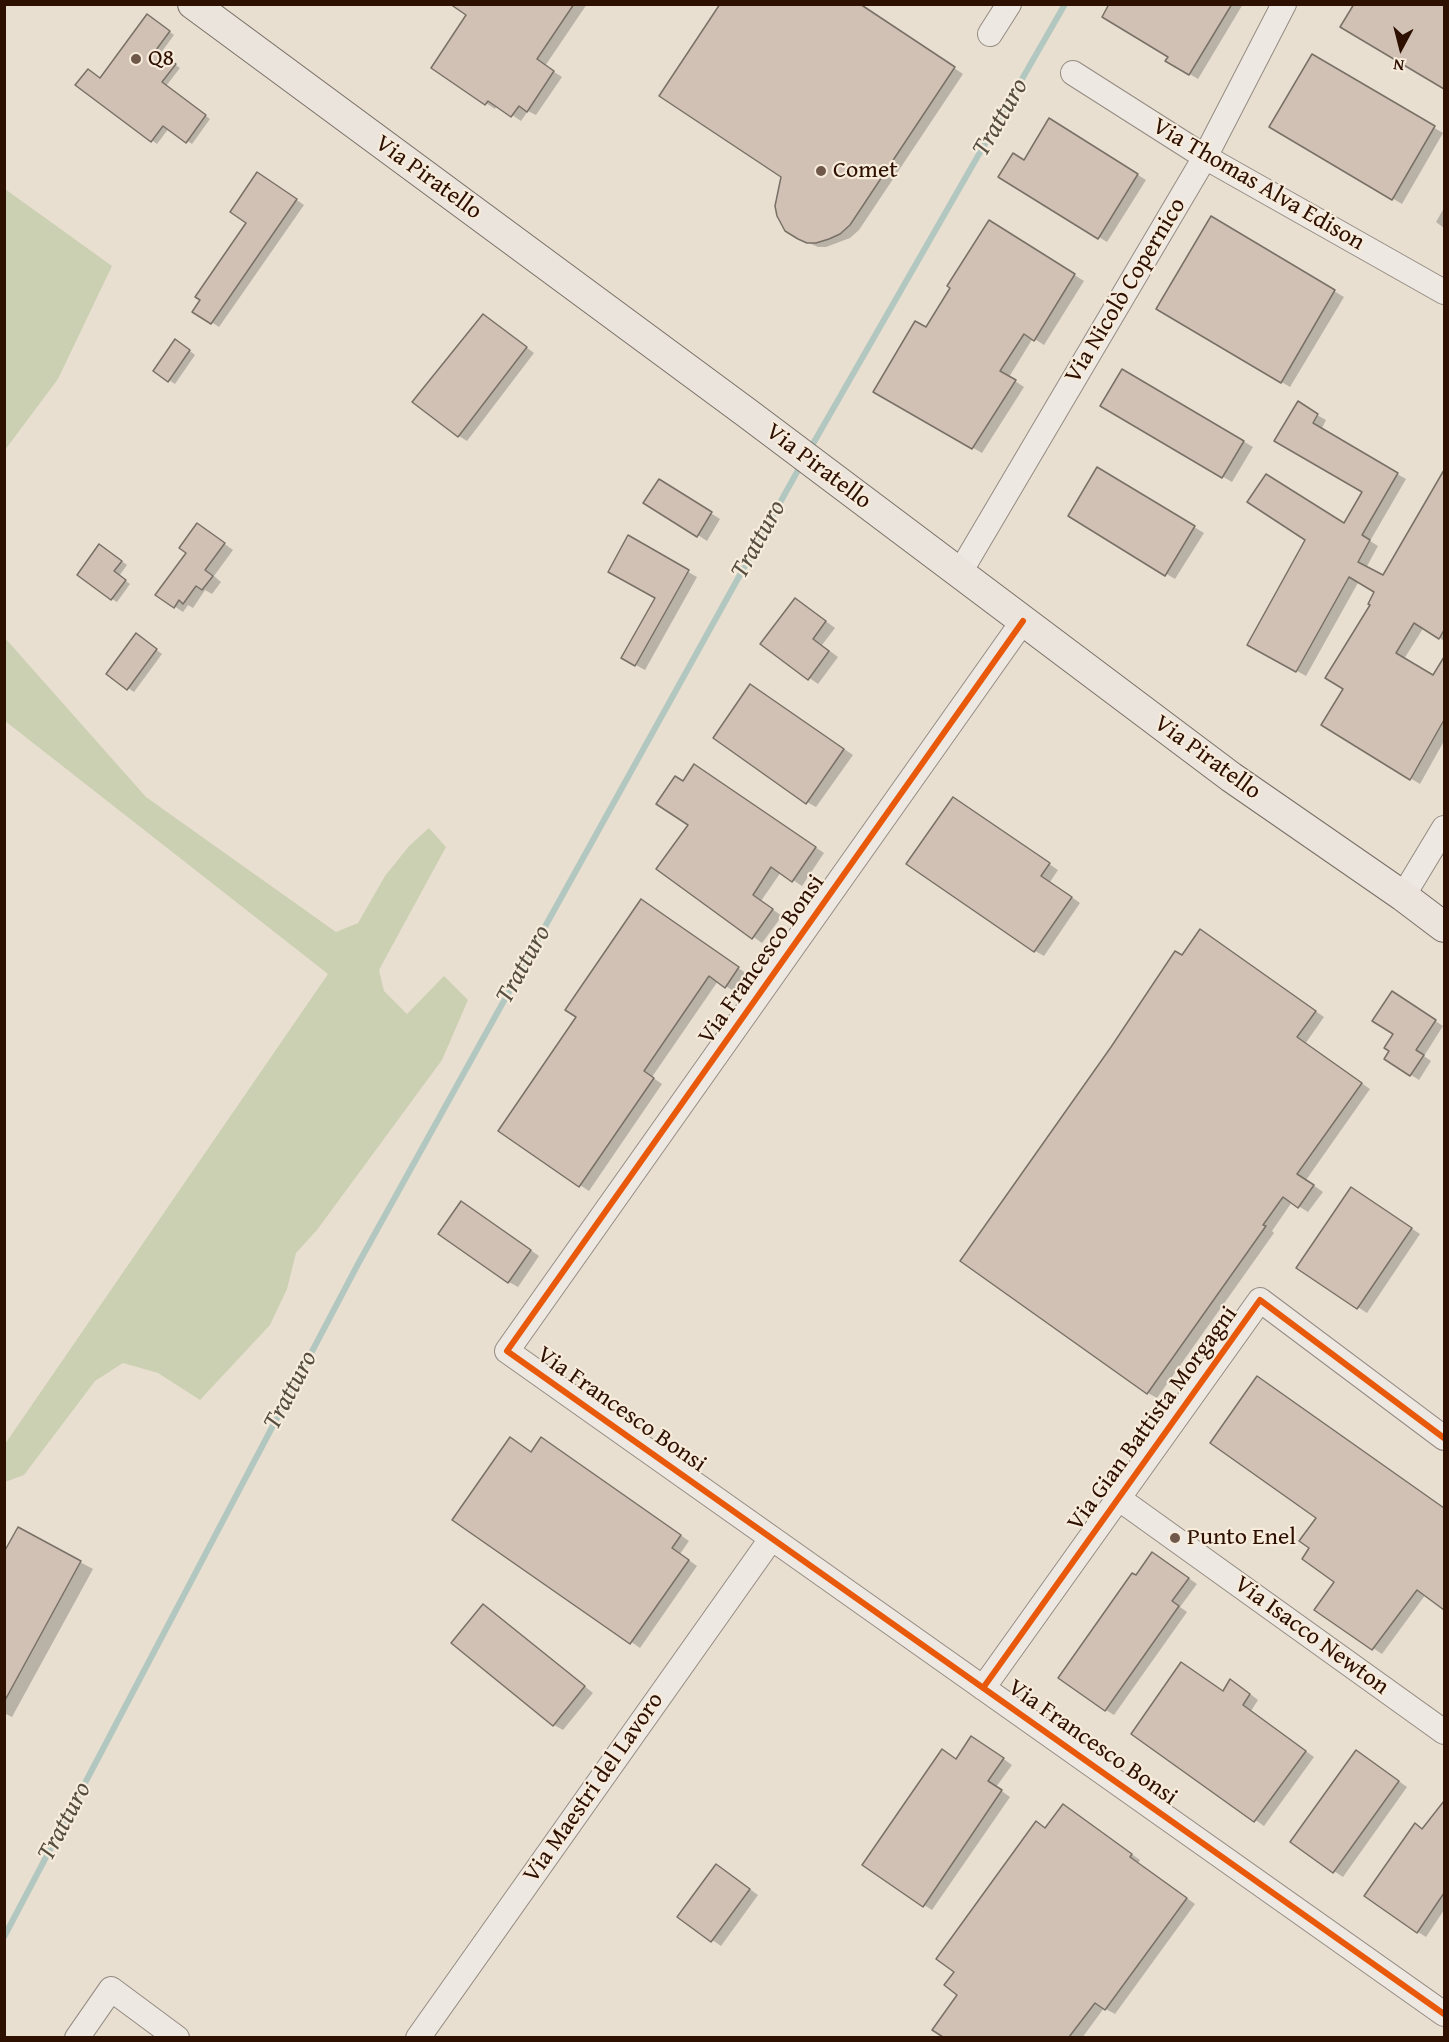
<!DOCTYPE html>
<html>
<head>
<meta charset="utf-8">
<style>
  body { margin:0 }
  #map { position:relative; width:1449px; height:2042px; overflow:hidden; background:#e8dfd1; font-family:"Gentium Book Plus",serif }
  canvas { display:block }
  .frame { position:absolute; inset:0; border:6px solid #2e1000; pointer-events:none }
  .north { position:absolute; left:1371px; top:18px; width:60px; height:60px; -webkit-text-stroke:4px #f7ebdb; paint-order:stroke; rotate:187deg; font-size:16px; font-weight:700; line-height:24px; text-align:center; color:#2e1000 }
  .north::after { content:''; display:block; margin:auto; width:21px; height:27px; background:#2e1000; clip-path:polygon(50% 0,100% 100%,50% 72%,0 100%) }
</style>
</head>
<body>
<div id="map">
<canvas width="1449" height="2042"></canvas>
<div class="frame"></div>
<div class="north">N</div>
</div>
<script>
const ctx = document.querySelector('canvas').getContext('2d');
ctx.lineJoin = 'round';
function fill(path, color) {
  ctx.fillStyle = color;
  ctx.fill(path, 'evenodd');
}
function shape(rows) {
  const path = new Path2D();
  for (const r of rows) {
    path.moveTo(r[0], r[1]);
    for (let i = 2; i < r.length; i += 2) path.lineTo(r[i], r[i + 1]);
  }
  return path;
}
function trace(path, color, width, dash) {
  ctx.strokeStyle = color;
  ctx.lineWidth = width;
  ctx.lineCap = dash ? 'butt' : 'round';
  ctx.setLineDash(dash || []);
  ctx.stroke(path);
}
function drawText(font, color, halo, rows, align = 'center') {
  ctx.font = font + ' "Gentium Book Plus",serif';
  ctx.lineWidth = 4.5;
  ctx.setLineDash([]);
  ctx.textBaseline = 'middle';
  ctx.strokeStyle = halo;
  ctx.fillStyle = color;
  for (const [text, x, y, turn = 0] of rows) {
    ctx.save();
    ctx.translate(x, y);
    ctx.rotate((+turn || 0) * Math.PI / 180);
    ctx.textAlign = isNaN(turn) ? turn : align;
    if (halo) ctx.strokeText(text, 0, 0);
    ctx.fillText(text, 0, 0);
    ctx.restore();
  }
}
fill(shape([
  [5,189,112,266,58,379,5,450],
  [5,638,146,797,336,932,358,923,385,876,409,846,429,828,446,847,379,970,384,991,407,1014,444,976,468,1000,442,1060,317,1230,296,1253,287,1289,270,1325,200,1400,158,1373,123,1363,95,1381,24,1475,5,1482,5,1444,328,974,5,721]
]), '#ccd0b2');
fill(shape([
  [453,4,587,4,545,66,562,77,536,115,528,111,521,121,497,105,495,109,486,103,468,15],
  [859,4,963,74,859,230,850,238,826,247,818,247,798,238],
  [1111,4,1243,4,1198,79,1168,61,1170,56],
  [1355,4,1444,4,1444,88,1342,26],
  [153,19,174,35,160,54,180,68,166,86,210,119,192,144,169,128,157,144,77,85,101,80],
  [1312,56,1443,133,1402,204,1271,127],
  [1059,125,1146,180,1107,242,1000,176,1024,161],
  [265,178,304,205,219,327,195,311,248,223],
  [1444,208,1444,228,1436,222],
  [1211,218,1344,297,1290,387,1158,308],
  [998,227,1084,281,1044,345,1033,338,1009,377,1024,387,982,453,876,391,926,329],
  [484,316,534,353,467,441,459,436],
  [181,344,195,355,175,384,169,380],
  [1123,371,1253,447,1232,482,1102,405],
  [1298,404,1326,420,1321,430,1406,479,1370,541,1378,546,1366,568,1384,577,1444,474,1444,641,1424,627,1404,659,1434,677,1438,670,1444,674,1444,741,1420,784,1323,725,1346,689,1376,592,1359,581,1306,676,1249,644,1345,525,1364,492],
  [1098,469,1204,533,1175,579,1070,516],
  [668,486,720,519,707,541,698,535],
  [207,531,233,550,214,576,221,582,212,594,205,590,193,608,188,605,183,612,174,606],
  [628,537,697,577,645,670,623,658,657,598],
  [105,549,127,565,119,576,130,584,117,602,112,599],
  [804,605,835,628,822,645,838,657,818,684,762,644],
  [142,639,162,654,134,692,108,674],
  [751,686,853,755,816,807,807,802],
  [704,771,824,853,802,886,781,872,761,901,782,916,762,943,658,869,690,825,684,782],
  [962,804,1058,870,1050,882,1080,903,1044,956,1035,951],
  [650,907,747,974,735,992,718,981,652,1077,662,1084,589,1191,580,1185],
  [1210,937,1324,1017,1305,1044,1370,1089,1306,1180,1323,1192,1308,1212,1292,1202,1272,1231,1274,1233,1157,1398,1148,1393,1182,957],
  [1400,998,1443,1026,1424,1056,1431,1061,1419,1080,1386,1059,1391,1051],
  [1360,1194,1420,1234,1367,1313,1298,1268],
  [471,1208,539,1256,518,1287,509,1282],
  [1267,1383,1444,1509,1444,1608,1426,1594,1382,1654,1316,1610,1336,1582,1311,1548,1318,1518],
  [551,1444,689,1541,680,1554,697,1566,640,1648,454,1520,532,1453],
  [4,1556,80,1562,93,1569,12,1717,4,1713],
  [1161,1559,1197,1584,1180,1607,1187,1612,1114,1715,1106,1710,1136,1577],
  [483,1606,492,1611,593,1693,563,1730,554,1725],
  [1240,1686,1258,1700,1251,1711,1314,1757,1264,1826,1133,1733],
  [981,1743,1012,1765,996,1787,1010,1797,932,1910,924,1905,957,1760],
  [1365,1757,1407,1787,1343,1877,1334,1871],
  [1444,1803,1444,1910,1426,1937,1418,1932,1415,1825,1423,1829],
  [1064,1806,1140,1860,1138,1863,1195,1904,1115,2014,1104,2008,1082,2038,945,2038,934,2029,959,1994,1046,1829],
  [725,1871,758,1895,721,1946,679,1917]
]), '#0003');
trace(shape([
  [810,449,1065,4],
  [4,1937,358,1264,802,463]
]), '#b2c7bf', 6);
const building = shape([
  [450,4,574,4,537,59,554,71,527,112,519,106,511,117,488,101,485,105,431,68,466,15,450,4],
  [720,4,860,4,955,67,850,225,840,234,829,239,816,243,807,243,798,239,785,231,777,216,775,206,781,177,659,96,720,4],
  [1109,4,1232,4,1189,75,1165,61,1168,57,1102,17,1109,4],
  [1354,4,1444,4,1444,89,1340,27,1354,4],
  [147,14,170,31,156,50,176,64,162,82,206,115,186,143,163,126,151,142,75,85,88,69,100,78,147,14],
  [1312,54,1435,126,1392,200,1269,127,1312,54],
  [1049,118,1138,174,1098,239,998,177,1013,153,1024,160,1049,118],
  [257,172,297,199,211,324,192,312,200,300,195,297,246,223,230,212,257,172],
  [1211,216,1335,290,1281,383,1156,309,1211,216],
  [989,220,1075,274,1034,341,1024,334,1000,371,1016,380,972,449,873,392,915,321,926,327,950,288,947,286,989,220],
  [483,314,527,347,458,437,412,402,483,314],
  [175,339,190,350,168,382,153,371,175,339],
  [1122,369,1244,441,1222,478,1100,406,1122,369],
  [1298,401,1318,414,1313,423,1398,473,1362,535,1370,540,1358,562,1383,575,1444,470,1444,630,1439,639,1414,623,1396,653,1433,675,1444,657,1444,720,1410,780,1321,725,1343,689,1325,678,1370,605,1368,604,1374,592,1349,577,1296,672,1247,645,1305,540,1247,502,1266,474,1344,523,1362,492,1274,441,1298,401],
  [1097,467,1195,526,1165,576,1068,516,1097,467],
  [659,479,712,512,697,537,643,503,659,479],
  [197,523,225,543,205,570,213,576,202,590,196,586,183,604,179,600,174,608,155,595,186,553,179,548,197,523],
  [628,535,689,570,635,666,621,658,655,598,608,572,628,535],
  [99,544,122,561,114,571,126,580,111,600,77,575,99,544],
  [795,598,826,621,813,639,829,651,808,680,760,644,795,598],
  [136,633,157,649,127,690,106,674,136,633],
  [750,684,844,749,806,804,713,738,750,684],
  [694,764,816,847,792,882,771,867,753,895,773,909,752,939,656,869,688,825,656,804,675,776,683,781,694,764],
  [953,797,1050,863,1041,876,1072,897,1034,952,906,864,953,797],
  [641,899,739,967,725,988,709,976,644,1071,654,1078,579,1187,498,1131,576,1017,565,1010,641,899],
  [1200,929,1316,1011,1297,1037,1362,1083,1297,1174,1314,1185,1298,1208,1283,1197,1263,1225,1266,1226,1147,1394,960,1261,1111,1047,1175,951,1182,955,1200,929],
  [1392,991,1436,1020,1416,1050,1424,1055,1410,1076,1384,1059,1389,1051,1384,1048,1393,1034,1372,1021,1392,991],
  [1351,1187,1412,1228,1357,1309,1296,1268,1351,1187],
  [461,1201,531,1250,508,1283,438,1234,461,1201],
  [1257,1376,1444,1508,1444,1610,1417,1590,1372,1650,1314,1610,1334,1582,1302,1559,1309,1548,1299,1541,1316,1518,1210,1443,1257,1376],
  [510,1437,531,1452,541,1437,681,1535,672,1548,689,1560,630,1644,452,1520,510,1437],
  [18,1527,81,1561,4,1702,4,1552,18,1527],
  [1152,1552,1189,1578,1172,1601,1179,1606,1105,1711,1058,1678,1132,1573,1136,1575,1152,1552],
  [483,1604,585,1686,553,1726,451,1643,483,1604],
  [1181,1662,1223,1691,1230,1679,1250,1694,1243,1705,1306,1751,1254,1822,1131,1734,1181,1662],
  [971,1736,1004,1758,988,1781,1002,1790,923,1907,862,1865,942,1749,956,1759,971,1736],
  [1356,1750,1399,1781,1333,1873,1290,1842,1356,1750],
  [1444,1801,1444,1893,1417,1933,1364,1896,1415,1823,1422,1829,1444,1801],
  [1063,1804,1132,1854,1130,1857,1187,1898,1105,2010,1095,2003,1069,2037,943,2037,932,2030,957,1995,944,1985,954,1972,936,1959,1036,1821,1045,1828,1063,1804],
  [716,1864,750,1889,711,1942,677,1917,716,1864]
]);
fill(building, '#d1c1b4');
trace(building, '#797066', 1.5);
const minor = shape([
  [990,34,1009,4],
  [1073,73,1205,157,1444,292],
  [959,574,1205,157,1284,4],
  [1023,621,507,1351,1444,2014],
  [1403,896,1444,828],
  [1118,1498,1444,1732],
  [983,1688,1260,1300,1444,1438],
  [77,2038,111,1989,177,2038],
  [418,2038,771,1539]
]);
const major = shape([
  [193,4,747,413,1231,777,1403,896,1444,927]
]);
trace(minor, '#948b82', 26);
trace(major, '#797066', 32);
trace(minor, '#ede8e1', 24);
trace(major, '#eae4dc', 30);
trace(shape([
  [1023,621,507,1351,1444,2014],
  [983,1688,1260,1300,1444,1438]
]), '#e8590c', 6);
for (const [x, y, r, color] of [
  [136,59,6,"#6f5849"],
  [821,171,6,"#6f5849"],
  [1175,1538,6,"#6f5849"]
]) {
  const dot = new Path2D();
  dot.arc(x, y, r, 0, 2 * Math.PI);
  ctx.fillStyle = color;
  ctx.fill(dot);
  trace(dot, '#f7ebdb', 2);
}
drawText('24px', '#2e1000', '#f7ebdb', [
  ["Q8",148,59],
  ["Comet",833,171],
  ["Punto Enel",1187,1538]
], 'left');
drawText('24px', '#2e1000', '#f7ebdb', [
  ["Via Piratello",428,178,36],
  ["Via Thomas Alva Edison",1258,185,30],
  ["Via Nicolò Copernico",1126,291,-59],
  ["Via Piratello",818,467,37],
  ["Via Piratello",1207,758,36],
  ["Via Francesco Bonsi",762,960,-55],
  ["Via Francesco Bonsi",621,1410,35],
  ["Via Gian Battista Morgagni",1153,1419,-54],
  ["Via Isacco Newton",1311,1636,36],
  ["Via Francesco Bonsi",1092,1743,35],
  ["Via Maestri del Lavoro",594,1788,-55]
]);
drawText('italic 26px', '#544d40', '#f7ebdb', [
  ["Tratturo",1001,118,-60],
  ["Tratturo",759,540,-61],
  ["Tratturo",524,965,-61],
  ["Tratturo",291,1391,-62],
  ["Tratturo",65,1822,-62]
]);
</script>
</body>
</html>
